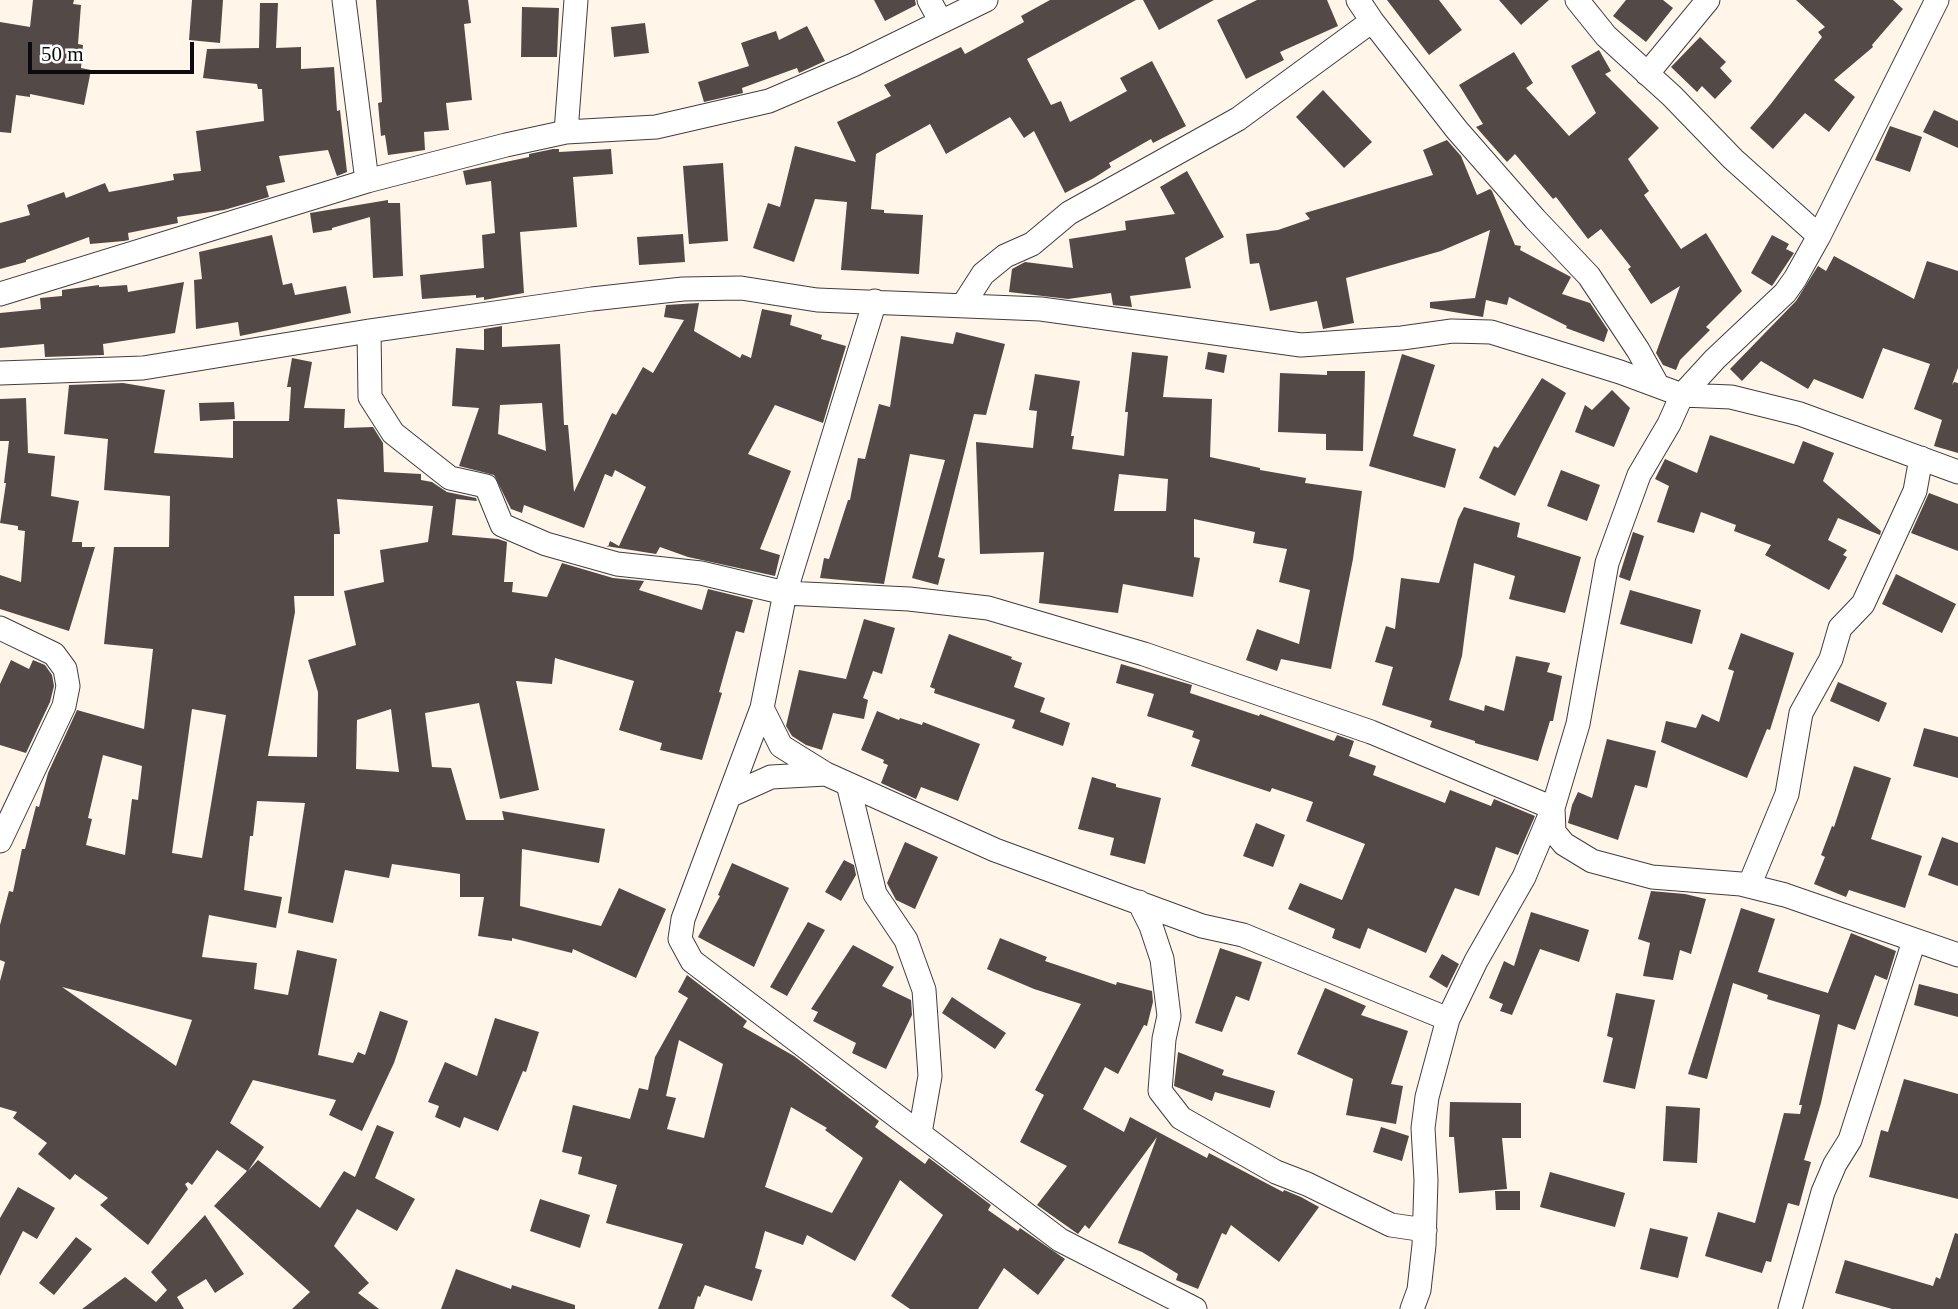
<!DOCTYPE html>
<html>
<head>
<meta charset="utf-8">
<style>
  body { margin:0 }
  #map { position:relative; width:1958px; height:1309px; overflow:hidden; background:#fff6e9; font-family:"Times New Roman",serif }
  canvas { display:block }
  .scale { position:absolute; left:28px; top:42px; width:166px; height:32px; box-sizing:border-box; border:4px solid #0b0b0b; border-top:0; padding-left:9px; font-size:21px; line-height:24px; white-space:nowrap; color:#0b0b0b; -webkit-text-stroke:5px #fff; paint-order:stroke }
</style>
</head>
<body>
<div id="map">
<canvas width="1958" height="1309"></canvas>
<div class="scale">50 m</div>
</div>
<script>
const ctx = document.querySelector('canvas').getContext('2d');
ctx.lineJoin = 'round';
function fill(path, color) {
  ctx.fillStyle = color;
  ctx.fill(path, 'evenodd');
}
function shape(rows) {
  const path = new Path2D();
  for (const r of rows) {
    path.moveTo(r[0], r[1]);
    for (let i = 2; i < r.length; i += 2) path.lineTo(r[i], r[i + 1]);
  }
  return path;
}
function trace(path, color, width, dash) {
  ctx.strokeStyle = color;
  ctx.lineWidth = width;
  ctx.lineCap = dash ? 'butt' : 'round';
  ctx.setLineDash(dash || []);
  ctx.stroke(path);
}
fill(shape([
  [33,0,74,0,73,4,81,5,78,44,83,45,81,68,91,70,84,105,30,94,30,97,16,95,11,133,0,132,0,22,30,27],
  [192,0,223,0,220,43,189,40],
  [376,0,468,0,471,23,464,24,472,100,446,103,449,130,424,132,425,150,388,155,385,135,381,136,378,103,382,102],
  [874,0,915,0,916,5,885,21],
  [1050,0,1136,0,1027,59,1051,105,1061,101,1070,122,1127,91,1120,78,1152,61,1186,126,1153,143,1151,139,1109,163,1111,167,1094,178,1065,193,1034,131,1024,138,1010,117,946,154,930,124,876,154,871,209,884,210,884,213,923,215,919,274,841,270,847,202,815,199,794,262,753,248,768,203,780,207,795,146,856,162,837,122,891,96,884,85,961,47,965,54,1024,22,1021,16],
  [1143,0,1214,0,1159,30],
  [1257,0,1327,0,1338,26,1280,52,1284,60,1246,79,1217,20],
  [1387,0,1439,0,1462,30,1429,55],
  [1499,0,1549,0,1521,25],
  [1626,0,1663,0,1673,8,1646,42,1613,16],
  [1796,0,1893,0,1903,9,1872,45,1873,47,1834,80,1855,97,1829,132,1805,113,1773,149,1750,128,1770,105,1822,37,1818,32,1825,27],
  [260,3,278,3,276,48,301,47,301,69,334,67,337,111,340,110,347,172,337,176,328,150,279,156,285,182,266,186,269,197,224,210,177,217,178,223,128,233,129,240,124,241,90,244,89,237,26,260,26,262,0,269,0,223,30,215,27,205,64,192,66,198,105,183,109,192,174,180,173,174,201,171,196,131,264,121,262,89,258,89,257,84,203,78,207,49,259,48],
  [522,7,559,8,557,57,521,57],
  [645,23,649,53,614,57,611,27],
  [807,26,825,61,799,73,797,68,742,88,743,93,704,102,698,82,749,66,741,43,776,31,779,40],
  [1700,37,1726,62,1720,68,1732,81,1715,99,1702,86,1697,92,1671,67],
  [1599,50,1611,71,1605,74,1659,128,1628,159,1649,191,1644,195,1681,249,1706,233,1742,291,1706,327,1710,330,1680,360,1676,370,1663,365,1656,353,1680,286,1651,304,1628,269,1631,267,1601,229,1588,239,1556,197,1553,199,1515,154,1507,162,1476,127,1483,124,1459,85,1514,52,1533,83,1526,88,1569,136,1596,113,1571,66],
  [1323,90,1372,142,1344,168,1296,117],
  [1934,110,1958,121,1958,148,1923,132],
  [1890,126,1922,137,1910,172,1875,160],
  [1447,140,1461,156,1477,195,1490,189,1492,191,1515,245,1521,246,1520,250,1571,277,1562,294,1590,303,1608,330,1604,342,1566,328,1567,326,1509,297,1507,305,1486,300,1483,317,1430,308,1430,302,1475,298,1490,230,1441,251,1346,278,1354,323,1323,329,1317,301,1270,311,1259,263,1250,264,1246,234,1278,230,1310,219,1305,213,1433,175,1423,150],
  [553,149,559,149,559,152,611,149,613,174,573,177,577,227,520,232,524,293,484,300,484,297,476,298,476,295,422,299,420,275,484,268,482,235,495,233,491,181,466,185,463,171,529,157,529,154],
  [723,163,728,241,689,244,683,166],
  [1187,171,1224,237,1185,258,1191,288,1130,296,1132,307,1113,305,1111,293,1068,299,1009,292,1012,269,1025,262,1073,268,1069,239,1126,230,1125,221,1175,214,1160,187],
  [388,200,388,203,400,203,403,276,373,278,370,217,332,228,332,230,313,233,310,213],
  [683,234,685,262,639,265,637,237],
  [272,235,283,285,292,283,295,295,346,286,351,313,240,336,238,322,196,329,194,280,202,279,199,252],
  [1772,235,1789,244,1786,249,1794,253,1772,286,1751,273],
  [1834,256,1914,299,1927,261,1958,271,1958,368,1952,385,1954,382,1958,383,1958,453,1934,446,1942,420,1914,409,1930,364,1883,348,1863,399,1814,379,1808,389,1761,361,1742,381,1730,369,1796,301,1818,266,1826,271],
  [184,282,175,333,103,344,104,355,45,357,44,344,0,348,0,313,41,309,40,298,62,296,62,290,99,285,99,287,127,285,128,292],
  [699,303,694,331,740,358,742,354,751,358,762,309,792,315,790,325,822,335,821,339,846,346,823,423,775,405,748,454,791,471,760,549,780,555,775,576,688,557,660,547,656,554,606,546,608,547,610,541,619,546,646,487,615,470,612,477,605,474,584,528,524,505,522,513,511,509,494,475,459,466,479,408,452,406,456,348,484,350,484,329,502,326,502,347,560,344,564,425,568,425,574,492,612,413,616,415,643,367,653,373,684,320,664,317,666,305],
  [542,403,546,451,498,434,500,405],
  [956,332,1005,344,986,415,974,414,938,557,945,559,938,585,912,578,945,460,910,454,884,584,820,578,824,558,829,559,848,500,850,500,858,458,865,459,879,404,890,407,901,336,953,344],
  [1132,352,1168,356,1163,397,1212,399,1210,457,1260,468,1260,470,1306,478,1305,483,1362,491,1353,559,1331,669,1281,659,1277,671,1246,660,1257,629,1299,644,1310,590,1279,582,1287,549,1253,543,1255,532,1194,519,1194,557,1200,558,1193,597,1123,584,1118,613,1039,603,1044,552,980,554,976,442,1033,448,1037,411,1029,410,1035,374,1080,381,1071,436,1074,436,1072,449,1124,456,1128,412,1125,412],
  [1119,474,1168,479,1166,511,1114,511],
  [1208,352,1227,355,1224,373,1205,369],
  [1402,354,1435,365,1413,436,1456,449,1445,488,1369,466],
  [292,358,312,362,304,408,345,409,344,428,373,427,383,443,384,472,421,474,421,480,432,482,447,492,476,498,477,501,456,499,452,535,498,539,507,542,504,582,513,582,512,592,547,597,562,563,613,578,644,581,639,590,702,610,708,589,753,600,744,633,736,631,719,692,722,693,702,760,660,750,662,743,619,730,634,681,555,658,552,684,516,681,539,790,500,799,479,703,425,713,432,767,451,768,466,820,504,820,502,811,605,829,599,863,522,849,520,906,601,926,619,888,666,909,636,978,573,949,572,953,512,938,512,941,478,936,484,897,460,897,460,874,392,864,389,878,345,870,333,923,288,913,305,803,257,801,253,836,250,836,244,890,282,897,276,928,209,915,202,957,257,963,254,989,288,995,297,950,337,959,318,1055,353,1063,358,1052,365,1055,380,1011,408,1021,394,1063,362,1131,329,1115,336,1100,253,1080,230,1123,264,1147,248,1171,258,1160,320,1208,344,1171,355,1177,377,1125,394,1132,375,1178,415,1199,397,1231,357,1209,334,1246,369,1283,358,1293,379,1309,292,1309,310,1292,214,1206,247,1171,217,1150,192,1185,188,1182,185,1184,188,1189,148,1245,100,1205,108,1198,75,1174,70,1180,38,1154,47,1143,13,1118,17,1112,0,1107,0,981,5,962,0,960,0,925,9,891,13,892,22,849,25,849,36,806,39,807,48,773,77,710,144,729,153,649,104,644,114,547,169,547,170,496,104,490,108,439,64,434,69,385,123,383,165,390,154,453,233,458,233,421,289,421,291,387,287,387],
  [337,499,433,506,428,542,380,550,384,582,344,591,356,645,308,660,318,692,317,757,268,756,295,612,294,596,334,596,334,534,340,534],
  [192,709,226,715,202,858,172,853],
  [391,709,399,772,356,769,357,720],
  [103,755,142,766,138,800,132,799,125,855,86,845,92,819,88,818],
  [62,987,192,1020,176,1066],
  [1327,371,1365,371,1363,451,1326,450,1326,434,1278,432,1280,373,1327,375],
  [1542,378,1566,393,1515,496,1479,478,1494,446,1498,448],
  [1612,390,1630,408,1614,447,1575,432,1585,405,1592,410],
  [26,398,28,453,55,456,51,496,79,501,72,542,82,542,82,547,95,547,69,631,0,609,0,575,21,582,25,531,18,530,18,526,0,523,6,483,4,483,9,441,0,441,0,399],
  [234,402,235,419,200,421,199,403],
  [1710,435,1794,464,1803,441,1834,453,1823,481,1881,531,1880,535,1838,518,1828,540,1847,550,1843,555,1847,557,1829,590,1765,555,1771,545,1734,531,1736,525,1701,512,1694,533,1657,522,1669,486,1655,479,1665,459,1697,473],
  [1561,470,1600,485,1587,521,1547,506],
  [1929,493,1958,504,1958,551,1911,533],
  [1464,507,1520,523,1517,537,1581,557,1565,613,1509,599,1515,576,1474,563,1462,656,1449,700,1484,711,1485,705,1504,711,1516,656,1550,663,1547,672,1562,676,1553,721,1550,721,1538,761,1475,743,1475,741,1430,727,1432,721,1382,705,1393,667,1375,662,1386,626,1395,629,1401,578,1439,583,1458,519],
  [1633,532,1644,536,1630,581,1619,577],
  [1896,574,1956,604,1942,633,1882,604],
  [1630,590,1701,610,1692,644,1620,624],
  [864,619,895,628,882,674,873,671,863,698,868,700,864,719,833,713,822,750,806,745,792,736,786,726,799,670,846,679],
  [1741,633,1794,653,1770,730,1767,729,1747,778,1661,742,1666,721,1696,728,1702,714,1719,722,1734,671,1728,669],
  [949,634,1012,657,1011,659,1022,663,1014,687,1045,698,1040,712,1070,723,1063,746,1012,728,1015,720,934,693,935,689,930,687],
  [11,660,29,669,33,660,45,665,52,675,54,686,50,702,26,753,0,745,0,684],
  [1121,664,1192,685,1190,693,1259,716,1260,714,1334,741,1337,735,1354,741,1349,756,1376,766,1373,775,1445,803,1450,790,1491,806,1494,799,1535,816,1518,855,1496,847,1479,896,1455,888,1426,953,1368,928,1360,949,1332,938,1335,929,1288,909,1300,883,1342,900,1365,844,1306,821,1313,802,1272,788,1270,792,1191,766,1200,740,1192,737,1194,731,1147,716,1154,694,1116,683],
  [1838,682,1887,703,1879,722,1830,701],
  [877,711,899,720,900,718,922,725,923,722,980,744,958,801,921,787,916,799,881,783,888,765,883,763,884,760,861,750],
  [1924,728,1958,737,1958,778,1913,766],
  [1607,739,1656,751,1647,788,1635,785,1618,840,1568,823,1572,805,1578,792,1592,798],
  [1854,766,1891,778,1871,839,1922,856,1905,908,1849,890,1846,897,1814,884,1825,857,1821,855,1832,826,1834,827],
  [1092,777,1116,784,1116,787,1161,798,1145,864,1110,855,1114,838,1078,829],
  [1256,823,1285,835,1273,867,1243,856],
  [1942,837,1958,843,1958,886,1928,875],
  [905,842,938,857,915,909,896,900,887,883],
  [844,860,854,865,856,875,841,901,825,892],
  [732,863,789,888,754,967,698,937,720,896,718,895],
  [1651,891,1685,894,1706,899,1691,954,1680,950,1673,980,1643,976,1650,943,1638,939],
  [1741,908,1775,919,1758,972,1828,993,1851,933,1896,951,1887,980,1875,975,1855,1030,1838,1024,1821,1103,1804,1160,1811,1162,1799,1206,1788,1203,1771,1262,1766,1261,1762,1273,1705,1256,1718,1212,1755,1223,1784,1113,1800,1114,1802,1105,1799,1105,1820,1015,1767,999,1768,995,1733,983,1707,1079,1688,1074],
  [1531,912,1589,930,1579,962,1540,949,1512,1015,1500,1011,1503,1004,1489,998,1504,961,1514,966],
  [808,922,825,930,787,996,770,987],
  [1000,938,1047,957,1045,961,1116,985,1117,982,1152,991,1153,1002,1147,1026,1144,1025,1118,1074,1105,1067,1083,1109,1124,1132,1130,1117,1207,1158,1209,1153,1283,1192,1284,1190,1301,1197,1319,1207,1279,1262,1231,1225,1226,1235,1222,1233,1198,1289,1176,1280,1178,1274,1142,1252,1118,1243,1157,1137,1089,1229,1085,1225,1078,1234,1037,1205,1067,1166,1020,1142,1044,1095,1035,1090,1081,1004,1034,989,987,969],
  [853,945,894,967,882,986,911,1000,912,1015,886,1069,852,1053,856,1043,813,1021,818,1012,811,1009],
  [1220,948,1262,962,1249,1001,1236,996,1222,1032,1195,1023],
  [1442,954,1459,964,1447,988,1429,977],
  [687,975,747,1021,743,1027,794,1056,879,1121,875,1127,925,1164,929,1158,991,1205,988,1210,1018,1231,1020,1228,1065,1259,1038,1295,1004,1268,978,1309,910,1309,891,1296,943,1215,900,1180,855,1261,807,1235,803,1245,765,1231,755,1268,762,1270,752,1301,705,1285,700,1297,698,1296,694,1309,658,1309,683,1244,606,1223,617,1185,578,1174,582,1157,562,1152,573,1105,630,1119,639,1088,648,1090,655,1057,688,998,678,992],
  [679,1040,723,1064,704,1138,667,1129,676,1098,666,1096],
  [791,1107,827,1128,825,1130,863,1158,832,1213,765,1187],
  [1919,984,1958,994,1958,1017,1914,1005],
  [1325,988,1366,1006,1361,1015,1408,1031,1391,1084,1403,1086,1396,1124,1346,1115,1353,1079,1297,1054],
  [1616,993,1655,1000,1635,1089,1603,1082,1613,1038,1607,1036],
  [952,997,1006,1033,995,1049,942,1013],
  [495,1018,539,1032,526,1072,523,1071,498,1131,464,1117,460,1128,435,1117,439,1106,428,1102,445,1062,477,1076],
  [1178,1052,1224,1070,1222,1075,1275,1091,1270,1108,1215,1092,1212,1101,1174,1086],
  [1904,1079,1958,1094,1958,1199,1869,1177,1881,1130,1888,1132],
  [1450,1102,1521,1103,1521,1138,1502,1138,1507,1189,1459,1193,1454,1137,1449,1137],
  [1666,1106,1700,1108,1697,1163,1663,1161],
  [1381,1127,1409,1136,1402,1161,1373,1152],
  [1550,1172,1625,1193,1615,1227,1540,1207],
  [18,1187,55,1208,37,1239,23,1231,0,1276,0,1218],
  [1495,1191,1520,1191,1520,1210,1496,1210],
  [540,1199,590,1215,580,1248,530,1231],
  [205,1215,244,1274,215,1293,206,1279,177,1297,184,1309,82,1309,125,1277,156,1302,167,1290,151,1272],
  [1650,1228,1688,1237,1678,1278,1640,1269],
  [1955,1233,1958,1234,1958,1309,1892,1309,1835,1293,1845,1260,1933,1286,1936,1277,1940,1279],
  [76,1237,92,1249,54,1295,39,1283],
  [456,1269,511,1289,512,1285,575,1305,575,1309,441,1309]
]), '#534a48');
const minor = shape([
  [344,0,367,181],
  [929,0,941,22],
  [1358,0,1372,21,1457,130,1535,219,1589,276,1638,350,1658,386],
  [1577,0,1606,36,1672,96,1733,159,1819,236],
  [1647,74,1708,0],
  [566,132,576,0],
  [0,294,367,181,506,145,566,132,656,127,769,101,853,65,986,0],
  [875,301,785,593,762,708,683,919,680,939,692,961,1060,1240,1195,1309],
  [963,305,983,274,1005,256,1032,244,1069,213,1238,119,1372,21],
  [369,331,370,397,393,433,450,478,486,486,502,525,546,544,617,564,701,573,785,593,909,599,988,608,1144,654,1371,732,1553,808,1554,832,1564,844,1592,861,1652,877,1741,884,1785,895,1958,955],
  [0,373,143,368,369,331,592,299,683,289,741,288,817,300,1041,309,1301,345,1402,338,1452,331,1491,332,1620,372,1682,395,1731,397,1800,414,1958,472],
  [0,628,54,654,65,669,68,686,64,706,0,841],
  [762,708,781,746,826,774,995,850,1202,926,1243,935,1448,1019],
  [848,784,875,894,906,940,924,990,930,1076,920,1133],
  [731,795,771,777,826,774],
  [1749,886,1787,794,1801,713,1831,659,1840,628,1863,604,1915,491,1921,458],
  [1139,902,1151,926,1162,959,1169,1016,1164,1039,1160,1091,1181,1118,1276,1172,1307,1184,1391,1225,1425,1230],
  [1412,1309,1419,1290,1424,1245,1426,1180,1423,1128,1427,1097,1448,1019,1476,961,1524,877,1553,808,1578,724,1607,563,1639,475,1669,424,1682,395,1715,359,1785,293,1795,279,1819,236,1937,0],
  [1790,1309,1823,1192,1835,1164,1850,1140,1914,941]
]);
trace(minor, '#3e3e3e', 25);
trace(minor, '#fff', 23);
</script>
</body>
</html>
